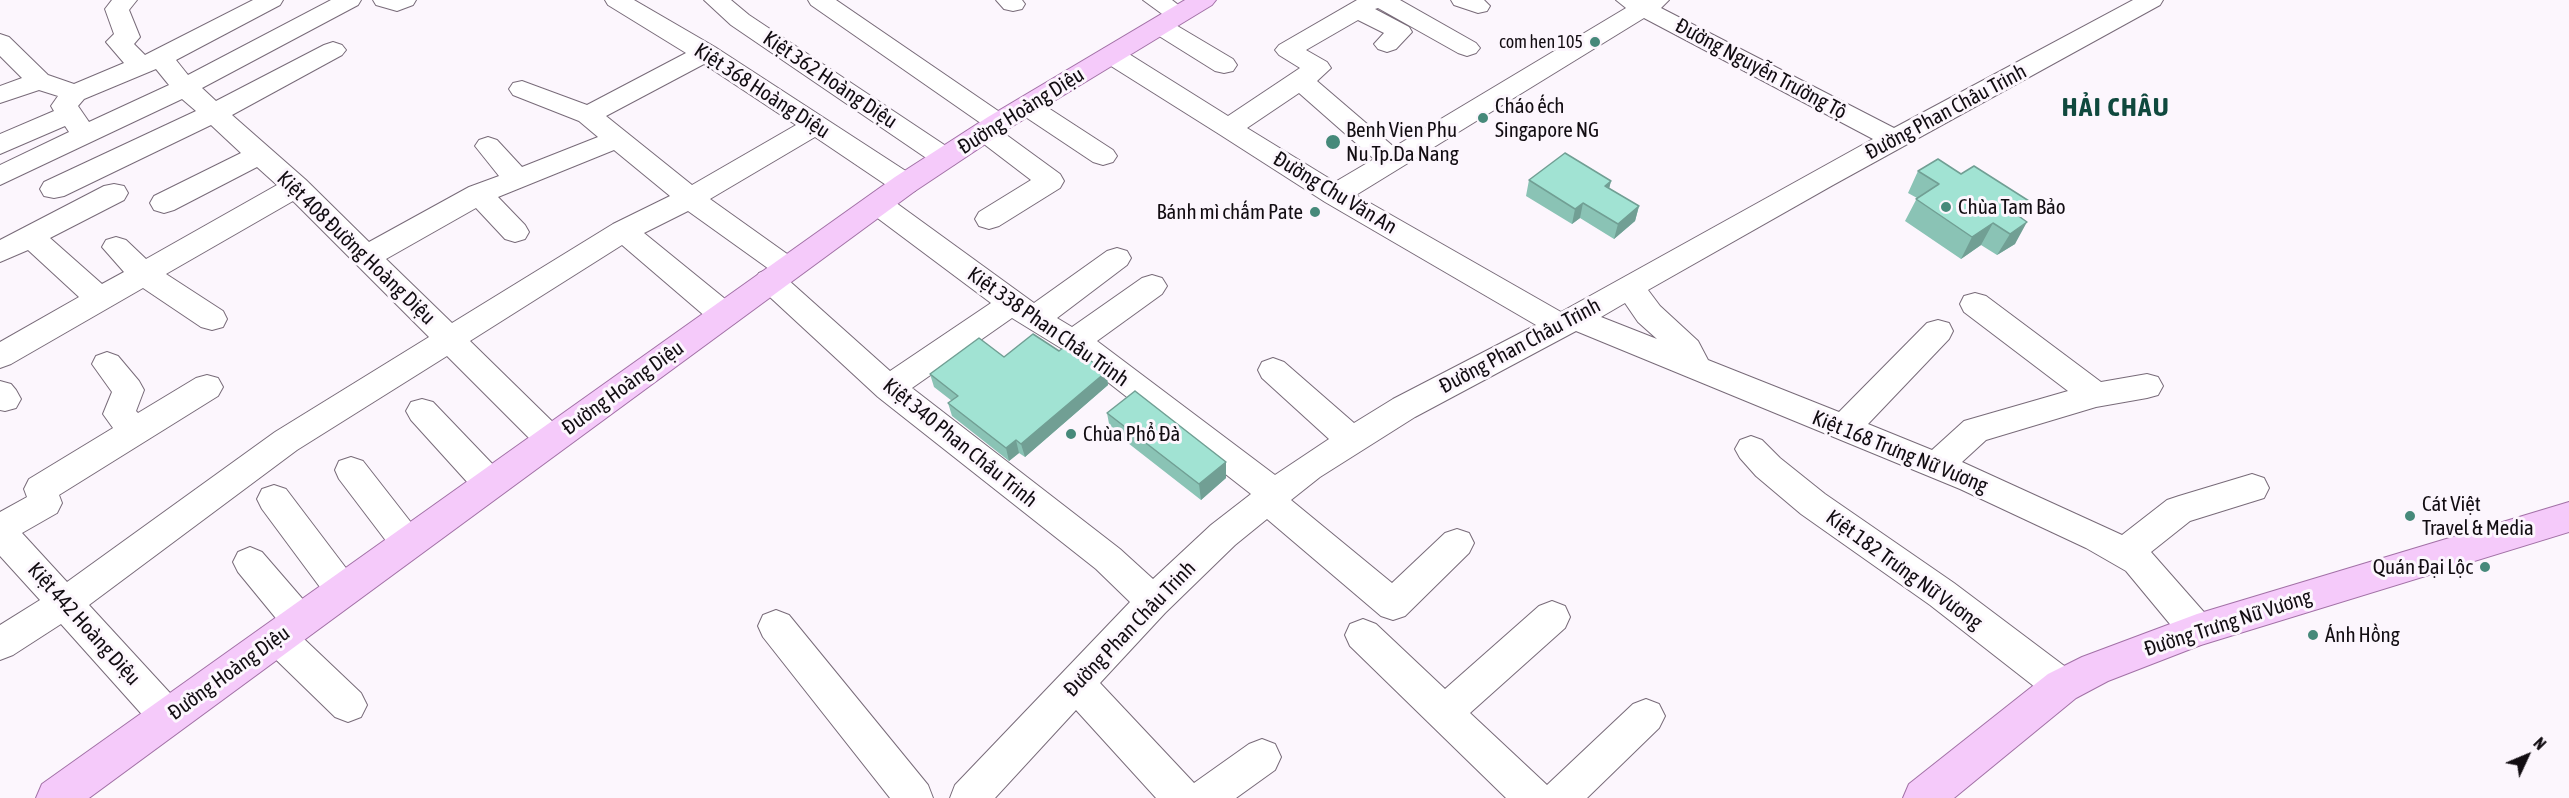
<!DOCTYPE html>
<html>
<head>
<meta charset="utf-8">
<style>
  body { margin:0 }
  #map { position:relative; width:2569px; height:798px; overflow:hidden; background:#fcf6fd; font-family:"Asap Condensed",sans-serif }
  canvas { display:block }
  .north { position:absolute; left:2497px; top:726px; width:60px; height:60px; -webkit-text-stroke:4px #fcf6fd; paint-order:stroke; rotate:46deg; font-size:16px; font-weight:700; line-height:24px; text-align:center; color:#120d12 }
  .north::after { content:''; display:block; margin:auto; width:21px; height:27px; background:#120d12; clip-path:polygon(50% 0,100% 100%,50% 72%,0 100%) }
</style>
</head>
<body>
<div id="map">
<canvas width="2569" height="798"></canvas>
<div class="north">N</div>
</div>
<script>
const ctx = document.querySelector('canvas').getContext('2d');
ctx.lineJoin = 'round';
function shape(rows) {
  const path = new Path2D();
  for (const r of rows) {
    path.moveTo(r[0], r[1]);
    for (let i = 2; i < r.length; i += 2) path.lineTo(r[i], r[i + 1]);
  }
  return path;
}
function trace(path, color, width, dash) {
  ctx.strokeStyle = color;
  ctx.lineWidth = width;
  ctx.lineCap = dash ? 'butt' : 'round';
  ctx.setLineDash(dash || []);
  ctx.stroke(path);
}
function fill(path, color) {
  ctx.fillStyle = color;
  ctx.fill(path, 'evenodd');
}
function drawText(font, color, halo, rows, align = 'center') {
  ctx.font = font + ' "Asap Condensed",sans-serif';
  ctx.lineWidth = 6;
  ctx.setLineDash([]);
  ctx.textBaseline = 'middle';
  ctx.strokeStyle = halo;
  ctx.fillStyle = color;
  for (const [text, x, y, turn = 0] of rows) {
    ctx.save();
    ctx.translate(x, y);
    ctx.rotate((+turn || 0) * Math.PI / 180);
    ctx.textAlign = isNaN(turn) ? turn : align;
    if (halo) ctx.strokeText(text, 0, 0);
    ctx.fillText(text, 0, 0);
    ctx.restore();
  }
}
const minor = shape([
  [112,0,137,0,129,10,140,37,134,44,145,55,253,0,283,0,280,5,176,60,188,75,331,0,361,0,358,5,202,88,216,101,324,45,333,42,342,45,346,50,342,55,232,115,306,180,369,242,469,187,499,176,475,146,479,140,488,137,497,140,522,167,598,137,579,121,513,95,509,89,513,83,522,81,587,105,686,53,608,5,605,0,634,0,715,47,915,177,919,184,915,191,905,193,895,191,815,137,710,199,797,261,802,268,797,275,786,278,890,371,991,303,868,211,864,204,868,197,878,194,888,197,1034,303,1107,251,1117,248,1127,251,1131,258,1127,265,1057,318,1072,327,1142,278,1152,275,1162,278,1167,286,1162,294,1097,341,1275,475,1329,439,1262,378,1258,370,1262,362,1273,358,1284,362,1354,423,1393,399,1536,325,1325,202,1219,134,1103,61,1099,55,1103,49,1112,47,1121,49,1228,116,1300,68,1279,55,1275,50,1279,45,1357,0,1400,0,1476,43,1480,48,1476,53,1467,56,1458,53,1378,8,1375,9,1409,27,1412,32,1396,49,1387,52,1378,49,1374,44,1384,33,1358,20,1306,50,1327,62,1331,68,1317,81,1394,147,1626,8,1616,0,1669,0,1661,8,1894,128,2133,0,2163,0,2160,5,1833,185,1648,290,1660,306,1698,341,1708,360,1839,412,1927,323,1938,320,1949,323,1953,331,1949,339,1868,424,1932,450,1964,421,2068,391,1964,312,1960,304,1964,296,1975,293,1986,296,2101,382,2147,374,2158,377,2163,386,2158,395,2147,398,2096,407,1986,440,1962,462,2122,535,2167,500,2179,496,2252,474,2264,478,2269,488,2264,498,2190,521,2151,552,2210,619,2215,630,2210,641,2197,646,2184,641,2126,571,2086,548,1960,489,1576,331,1415,417,1320,477,1291,500,1392,583,1445,533,1457,529,1469,533,1474,543,1469,553,1405,616,1393,620,1381,616,1267,519,1235,545,1165,613,1100,683,1194,783,1249,744,1262,739,1275,744,1281,757,1275,770,1236,798,1156,798,1076,710,995,798,950,798,955,785,1130,602,1096,569,878,397,759,287,754,280,759,273,769,269,688,211,644,233,735,307,739,315,735,323,724,326,713,323,622,245,470,341,562,431,567,440,562,449,551,453,540,449,447,356,297,450,89,605,181,705,187,717,181,729,168,734,155,729,61,624,13,655,0,660,0,625,40,600,0,556,0,512,27,497,24,489,29,479,113,428,103,414,112,392,92,364,96,356,107,352,118,356,139,381,144,390,136,411,138,413,196,378,207,375,218,378,223,387,218,396,59,495,62,503,57,513,22,533,67,582,275,432,429,337,293,201,166,274,223,311,227,319,223,327,212,330,201,327,143,288,11,364,0,368,0,342,79,297,28,250,0,262,0,240,104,186,114,184,124,186,128,193,124,200,50,238,102,284,124,272,102,247,106,240,116,237,126,240,146,259,277,185,257,167,174,210,164,213,154,210,150,203,154,196,241,153,211,125,64,196,54,198,44,196,40,189,44,182,196,111,182,99,0,185,0,165,69,132,65,126,0,154,0,134,54,111,51,106,58,96,39,90,0,103,0,86,22,78,0,56,0,34,9,37,48,75,74,84,124,63,106,42,114,34,105,9,112,0],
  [1644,18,1873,139,1561,312,1356,195,1644,18],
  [704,64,796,125,692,185,606,116,704,64],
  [156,69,169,85,89,122,78,106,84,99,156,69],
  [1299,93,1374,159,1335,182,1247,128,1299,93],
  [614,150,670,196,613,224,452,323,386,259,476,208,505,239,515,242,525,239,529,232,525,225,498,197,614,150],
  [1625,303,1638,322,1657,339,1601,317,1625,303],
  [1012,318,1077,358,1251,494,1211,525,1153,579,1120,549,912,388,1012,318],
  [373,0,416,0,413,5,397,11,376,5,373,0],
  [704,0,731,0,749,15,955,152,959,158,955,164,945,167,935,164,731,25,704,0],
  [808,0,836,0,1007,117,1011,123,1007,129,1001,131,1060,174,1064,181,1060,188,999,226,989,229,979,226,975,219,979,212,1031,180,976,138,972,132,976,126,982,124,811,5,808,0],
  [996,0,1022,0,1025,4,1022,9,1013,11,1004,9,996,0],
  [1143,0,1172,0,1190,14,1187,19,1178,21,1169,19,1143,0],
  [1451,0,1484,0,1490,6,1487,11,1478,13,1454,5,1451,0],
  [1160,18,1169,21,1233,59,1237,65,1233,71,1224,73,1215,71,1151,31,1148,26,1151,21,1160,18],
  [1027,98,1036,100,1113,150,1117,156,1113,162,1103,165,1093,162,1018,112,1014,106,1018,100,1027,98],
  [0,381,11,384,16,390,21,399,16,408,5,411,0,410,0,381],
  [422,399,433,402,502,474,507,484,502,494,490,497,478,494,411,420,406,411,411,402,422,399],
  [1751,436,1762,440,1780,458,1825,494,1954,583,2075,674,2080,686,2075,698,2062,703,2049,698,1930,605,1801,514,1756,476,1740,458,1735,449,1740,440,1751,436],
  [351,457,363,461,420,534,425,544,420,554,408,558,396,554,339,479,335,470,339,461,351,457],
  [274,485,286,489,355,580,361,591,355,602,343,606,331,602,262,509,257,499,262,489,274,485],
  [250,547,262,552,313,611,318,622,313,633,302,637,361,693,367,705,361,717,348,722,335,717,265,649,260,638,265,627,279,622,238,572,233,562,238,552,250,547],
  [1552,601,1565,606,1570,617,1565,628,1470,713,1547,785,1633,704,1646,699,1659,704,1665,716,1659,728,1587,798,1506,798,1350,646,1345,635,1350,624,1363,619,1376,624,1445,689,1539,606,1552,601],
  [776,610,789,615,928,785,933,798,890,798,763,637,758,626,763,615,776,610]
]);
const major = shape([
  [1185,0,1216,0,1212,5,1008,129,915,191,89,798,36,798,42,784,895,177,988,117,1185,0],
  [2569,502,2569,532,2201,645,2108,681,2076,698,1954,798,1903,798,1909,784,2048,674,2082,657,2197,614,2569,502]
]);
trace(minor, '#786b79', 2);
trace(major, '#a271a6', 2);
fill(minor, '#fff');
fill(major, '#f5cafa');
fill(shape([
  [1918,171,1961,174,2029,201,2020,217,2015,244,1997,255,1981,245,1961,259,1905,221,1917,198,1908,193],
  [1529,180,1611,181,1609,188,1639,206,1635,221,1614,239,1580,218,1572,224,1526,196],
  [1059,351,1106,372,1108,385,1025,457,1019,453,1009,461,952,416,948,403,952,401,934,387,930,374,1004,357],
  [1107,413,1226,462,1226,478,1201,500,1110,429]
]), '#8ac3b5');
fill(shape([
  [1611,181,1607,197,1605,186],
  [2029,201,2017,223,2013,212],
  [1583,203,1580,218,1572,224,1575,209],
  [1639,206,1635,221,1614,239,1618,224],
  [2027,222,2015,244,1997,255,2010,234],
  [1993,223,1981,245,1961,259,1972,237],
  [1106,372,1108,385,1025,457,1021,444],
  [1016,440,1019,453,1009,461,1006,448],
  [1226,462,1226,478,1201,500,1199,484]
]), '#719f94');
const building = shape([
  [1565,153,1611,181,1605,186,1639,206,1618,224,1583,203,1575,209,1529,180,1565,153],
  [1938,159,1961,174,1974,166,2029,201,2013,212,2027,222,2010,234,1993,223,1972,237,1916,199,1939,184,1918,171,1938,159],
  [1033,334,1059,351,1068,344,1106,372,1021,444,1016,440,1006,448,948,403,958,396,930,374,979,338,1004,357,1033,334],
  [1135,391,1226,462,1199,484,1107,413,1135,391]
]);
fill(building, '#a1e3d3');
trace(building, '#719f94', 1.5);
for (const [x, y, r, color] of [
  [1595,42,6,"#46897a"],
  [1483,118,6,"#46897a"],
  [1333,142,8,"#46897a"],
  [1946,207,6,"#46897a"],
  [1315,212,6,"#46897a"],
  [1071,434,6,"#46897a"],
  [2410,516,6,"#46897a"],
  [2485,567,6,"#46897a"],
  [2313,635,6,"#46897a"]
]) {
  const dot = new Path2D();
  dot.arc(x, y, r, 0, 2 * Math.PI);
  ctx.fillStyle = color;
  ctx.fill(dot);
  trace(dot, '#fcf6fd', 2);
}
drawText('18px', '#120d12', '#fcf6fd', [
  ["com hen 105",1583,42]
], 'right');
drawText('21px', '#120d12', '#fcf6fd', [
  ["Đường Nguyễn Trường Tộ",1761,69,28],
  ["Kiệt 362 Hoàng Diệu",830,80,34],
  ["Kiệt 368 Hoàng Diệu",762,91,33],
  ["Đường Hoàng Diệu",1021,111,-32],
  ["Đường Phan Châu Trinh",1946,112,-28],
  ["Đường Chu Văn An",1335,193,31],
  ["Kiệt 408 Đường Hoàng Diệu",356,248,44],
  ["Kiệt 338 Phan Châu Trinh",1048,327,35],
  ["Đường Phan Châu Trinh",1520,346,-28],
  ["Đường Hoàng Diệu",623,388,-36],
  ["Kiệt 340 Phan Châu Trinh",960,443,39],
  ["Kiệt 168 Trưng Nữ Vương",1900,452,22],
  ["Kiệt 182 Trưng Nữ Vương",1904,570,36],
  ["Đường Trưng Nữ Vương",2228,623,-18],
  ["Kiệt 442 Hoàng Diệu",84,624,48],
  ["Đường Phan Châu Trinh",1130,629,-46],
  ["Đường Hoàng Diệu",229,673,-36]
]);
drawText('21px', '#120d12', '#fcf6fd', [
  ["Cháo ếch",1495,106],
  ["Singapore NG",1495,130],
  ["Benh Vien Phu",1346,130],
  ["Nu Tp.Da Nang",1346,154],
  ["Chùa Tam Bảo",1958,207],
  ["Bánh mì chấm Pate",1303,212,"right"],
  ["Chùa Phổ Đà",1083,434],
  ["Cát Việt",2422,504],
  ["Travel & Media",2422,528],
  ["Quán Đại Lộc",2473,567,"right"],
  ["Ánh Hồng",2325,635]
], 'left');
ctx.letterSpacing = '1.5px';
drawText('bold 27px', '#10493e', '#fcf6fd', [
  ["HẢI CHÂU",2116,107]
]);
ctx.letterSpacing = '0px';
</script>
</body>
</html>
